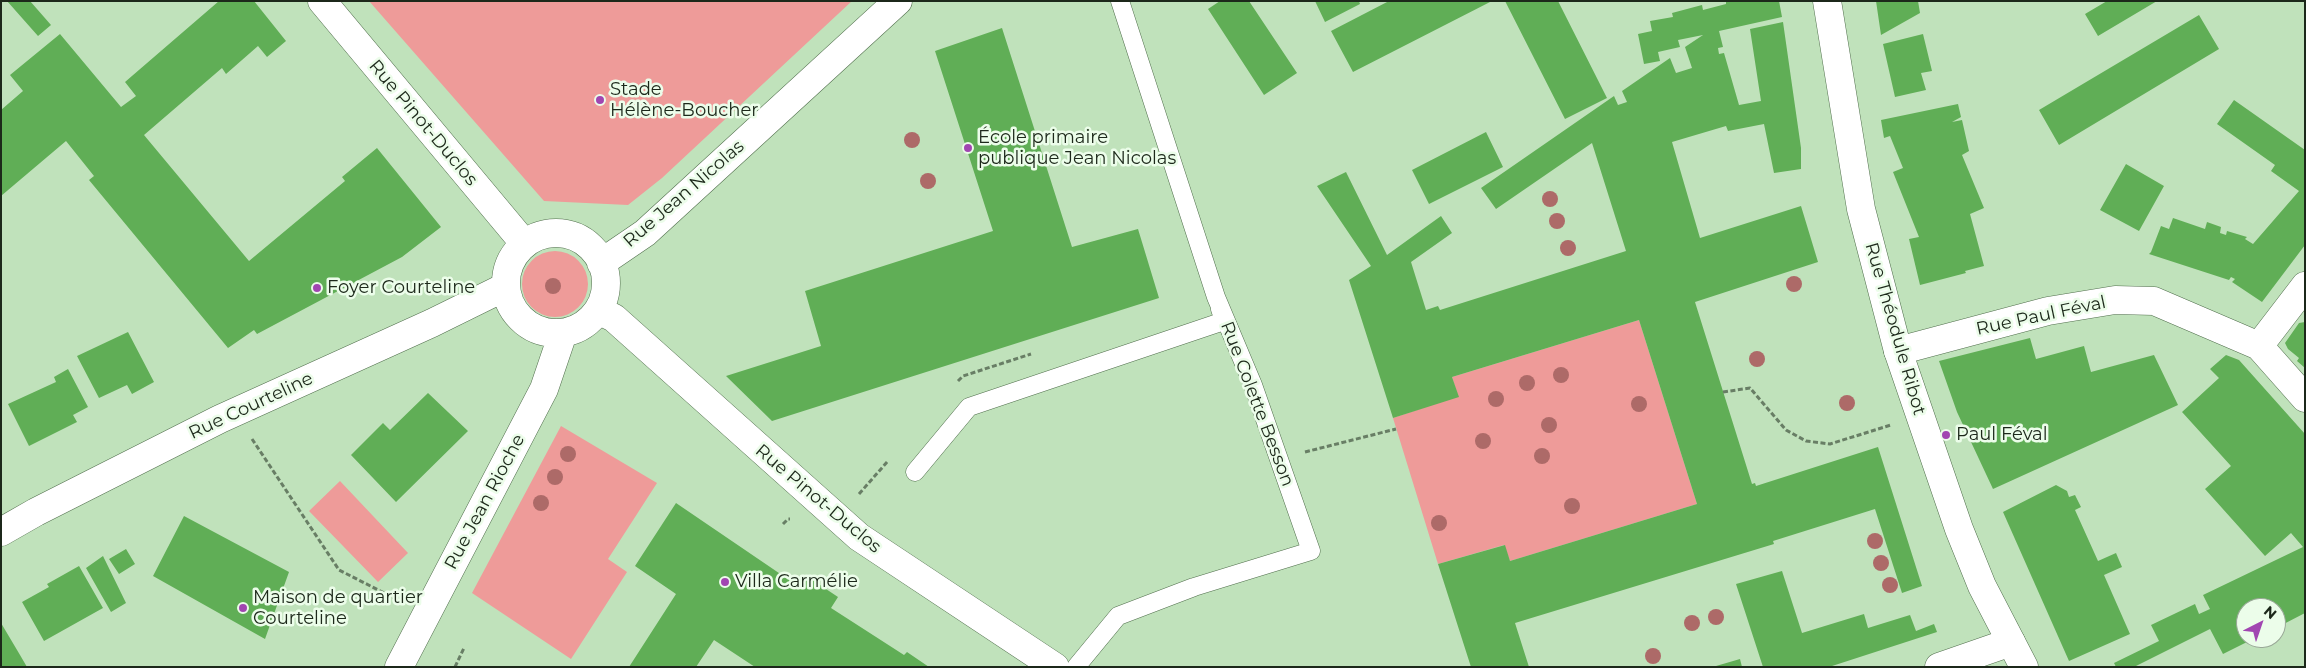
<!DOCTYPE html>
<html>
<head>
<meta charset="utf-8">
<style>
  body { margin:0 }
  #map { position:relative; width:2306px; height:668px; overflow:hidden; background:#c0e2bb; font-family:Montserrat,sans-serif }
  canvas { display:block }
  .frame { position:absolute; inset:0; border:2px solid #1c281a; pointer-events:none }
  .north { position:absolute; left:2236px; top:598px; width:50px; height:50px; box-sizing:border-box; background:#ecfdea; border:1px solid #99a897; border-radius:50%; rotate:41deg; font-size:14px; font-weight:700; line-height:20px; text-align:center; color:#1c281a }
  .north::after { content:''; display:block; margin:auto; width:18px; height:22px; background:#a146b1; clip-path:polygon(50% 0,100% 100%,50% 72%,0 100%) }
</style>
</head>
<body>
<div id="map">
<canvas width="2306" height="668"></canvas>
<div class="frame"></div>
<div class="north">N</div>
</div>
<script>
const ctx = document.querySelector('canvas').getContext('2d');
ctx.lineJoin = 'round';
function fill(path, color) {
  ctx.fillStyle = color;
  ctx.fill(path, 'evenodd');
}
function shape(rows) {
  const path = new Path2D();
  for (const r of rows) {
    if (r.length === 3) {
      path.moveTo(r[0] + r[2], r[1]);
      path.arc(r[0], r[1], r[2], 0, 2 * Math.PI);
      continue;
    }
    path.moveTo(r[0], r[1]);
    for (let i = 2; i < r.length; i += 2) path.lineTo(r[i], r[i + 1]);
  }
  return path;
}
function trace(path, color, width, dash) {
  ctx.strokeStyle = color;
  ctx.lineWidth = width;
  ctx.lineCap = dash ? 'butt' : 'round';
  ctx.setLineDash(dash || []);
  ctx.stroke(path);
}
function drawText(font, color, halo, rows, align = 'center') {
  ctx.font = font + ' Montserrat,sans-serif';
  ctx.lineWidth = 5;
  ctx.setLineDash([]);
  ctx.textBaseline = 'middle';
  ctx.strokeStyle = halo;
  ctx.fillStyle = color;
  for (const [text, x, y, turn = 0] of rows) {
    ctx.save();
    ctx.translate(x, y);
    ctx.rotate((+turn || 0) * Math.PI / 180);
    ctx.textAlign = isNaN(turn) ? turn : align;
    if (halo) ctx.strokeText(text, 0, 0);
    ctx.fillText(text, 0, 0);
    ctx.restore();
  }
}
fill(shape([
  [369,1,852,1,662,178,628,205,544,201],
  [555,284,33],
  [1639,320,1697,504,1510,561,1504,545,1438,564,1393,418,1458,396,1452,377],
  [561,426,657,483,608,559,627,572,571,659,472,593],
  [340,481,408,553,378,582,309,511]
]), '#ee9b99');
fill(shape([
  [7,1,30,1,51,25,38,36],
  [219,1,254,1,286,41,267,57,258,46,226,74,222,68,144,135,249,261,345,181,342,177,377,148,441,227,402,257,257,334,254,330,228,348,89,180,94,176,66,141,1,196,1,110,23,91,10,75,60,34,121,107,136,96,125,82],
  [1220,1,1249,1,1297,73,1264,95,1208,9],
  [1315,1,1359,1,1360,4,1325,22],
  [1389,1,1492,1,1353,72,1331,31],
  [1505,1,1558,1,1607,98,1565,119],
  [1726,1,1779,1,1782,17,1719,31,1723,47,1718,48,1719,54,1724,53,1739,105,1761,101,1750,29,1783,22,1801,148,1801,169,1774,173,1764,124,1728,131,1726,126,1672,142,1700,238,1801,206,1818,262,1695,302,1752,484,1755,483,1756,486,1878,447,1922,586,1902,593,1875,509,1773,541,1774,544,1515,623,1529,667,1471,667,1438,564,1505,545,1510,561,1697,504,1639,320,1452,377,1459,397,1393,418,1349,280,1371,266,1317,186,1346,172,1387,255,1441,216,1452,233,1411,262,1426,310,1438,306,1440,310,1626,251,1592,143,1496,209,1481,188,1614,96,1618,105,1627,102,1622,91,1670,58,1676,73,1692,68,1685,47,1703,35,1678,40,1680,47,1658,52,1660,61,1644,64,1638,34,1652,31,1650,21,1673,17,1672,13,1702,5,1703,10,1726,4],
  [1876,1,1918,1,1920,13,1881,35],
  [2107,1,2157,1,2098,36,2085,14],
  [2199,15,2219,49,2059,145,2039,110],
  [1002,28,1072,247,1138,229,1159,298,772,421,726,376,821,346,805,291,993,231,935,51],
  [1923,34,1932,71,1921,73,1926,90,1895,97,1883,44],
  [2234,100,2305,150,2305,245,2262,302,2232,282,2235,279,2231,277,2229,280,2149,254,2151,252,2161,226,2169,229,2173,218,2205,229,2207,222,2221,227,2220,233,2226,235,2227,231,2247,237,2245,239,2253,244,2299,191,2271,171,2275,165,2217,124],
  [1958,104,1961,117,1952,122,1962,120,1969,151,1962,155,1984,208,1970,214,1984,266,1965,271,1966,273,1920,285,1909,239,1919,237,1893,172,1903,168,1890,136,1884,138,1881,120],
  [1486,132,1503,167,1429,204,1412,170],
  [2126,164,2164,186,2139,231,2100,210],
  [2305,322,2305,368,2297,361,2299,358,2288,349,2285,343,2299,323],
  [128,332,154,382,132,394,127,385,99,398,77,356],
  [2030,338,2036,359,2084,346,2091,372,2154,355,2178,405,1993,489,1957,412,1939,361],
  [2226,355,2239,360,2305,434,2305,613,2276,628,2276,608,2246,608,2246,638,2255,638,2223,654,2210,629,2134,667,2116,667,2114,663,2159,641,2151,625,2195,604,2199,614,2210,609,2203,595,2303,547,2291,533,2265,556,2205,489,2231,466,2182,412,2219,378,2210,369],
  [68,369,88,407,73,415,77,422,29,446,8,404,56,382,54,377],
  [428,393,468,431,396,502,351,455,383,423,390,430],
  [2056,485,2067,491,2069,497,2075,495,2081,507,2075,510,2098,561,2116,553,2122,567,2104,575,2130,634,2069,661,2003,512],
  [676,503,798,586,805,575,838,597,831,608,904,655,907,652,929,667,755,667,714,640,696,667,629,667,676,594,635,566],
  [184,516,289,572,265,639,153,576],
  [126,549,135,564,119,574,109,559],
  [103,556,126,603,111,612,86,568],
  [79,566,103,608,44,641,22,602,49,587,47,584],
  [1782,571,1802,633,1864,614,1868,628,1910,615,1916,631,1934,624,1937,632,1829,667,1763,667,1736,584],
  [1,623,20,655,27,667,1,667],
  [1740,659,1742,667,1716,667,1716,666]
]), '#60ae56');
const lane = shape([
  [915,472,969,407,1224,321,1220,309],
  [1076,667,1118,616,1194,587,1311,551,1253,385,1216,297,1120,1]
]);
const street = shape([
  [322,1,524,243],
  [556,283,50],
  [601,263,645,233,898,1],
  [598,310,614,318,859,537,1055,667],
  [2259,346,2305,286],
  [1898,351,2048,311,2115,300,2154,301,2259,346,2305,398],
  [1,532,36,512,220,419,432,323,505,287],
  [399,667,544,389,563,333],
  [1939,667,2011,642]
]);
const secondary = shape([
  [1827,1,1861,209,1898,351,1959,529,1982,586,2024,667]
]);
trace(lane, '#516f4d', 19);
trace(street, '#516f4d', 29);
trace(secondary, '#516f4d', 29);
trace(shape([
  [958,381,963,376,1031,354],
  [1723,392,1750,388,1786,430,1806,441,1830,444,1891,425],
  [252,439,339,570,398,600],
  [1305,452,1396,429],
  [859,494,888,461],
  [783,524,788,519,790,519],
  [455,667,464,648]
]), '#687e65', 3, [5, 2.5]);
trace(lane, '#fff', 18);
trace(street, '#fff', 28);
trace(secondary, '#fff', 28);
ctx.fillStyle = '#ad6a68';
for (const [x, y] of [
  [912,140],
  [928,181],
  [1550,199],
  [1557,221],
  [1568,248],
  [1794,284],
  [553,286],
  [1757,359],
  [1561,375],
  [1527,383],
  [1496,399],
  [1847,403],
  [1639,404],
  [1549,425],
  [1483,441],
  [568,454],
  [1542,456],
  [555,477],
  [541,503],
  [1572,506],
  [1439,523],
  [1875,541],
  [1881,563],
  [1890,585],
  [1716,617],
  [1692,623],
  [1653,656]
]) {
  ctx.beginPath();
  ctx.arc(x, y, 8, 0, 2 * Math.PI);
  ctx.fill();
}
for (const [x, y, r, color] of [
  [600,100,5,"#a146b1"],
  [968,148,5,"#a146b1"],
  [317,288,5,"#a146b1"],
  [1946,435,5,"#a146b1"],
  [725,582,5,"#a146b1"],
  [243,608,5,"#a146b1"]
]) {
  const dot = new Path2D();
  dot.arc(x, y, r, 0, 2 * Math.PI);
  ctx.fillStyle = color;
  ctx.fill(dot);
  trace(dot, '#ecfdea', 2);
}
drawText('18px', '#1c281a', '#ecfdea', [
  ["Stade",610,90],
  ["Hélène-Boucher",610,111],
  ["École primaire",978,138],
  ["publique Jean Nicolas",978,159],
  ["Foyer Courteline",327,288],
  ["Paul Féval",1956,435],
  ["Villa Carmélie",735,582],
  ["Maison de quartier",253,598],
  ["Courteline",253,619]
], 'left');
drawText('18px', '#1c281a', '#ecfdea', [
  ["Rue Pinot-Duclos",423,123,50],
  ["Rue Jean Nicolas",684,194,-41],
  ["Rue Paul Féval",2041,316,-12],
  ["Rue Théodule Ribot",1895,329,74],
  ["Rue Colette Besson",1257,404,69],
  ["Rue Courteline",251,406,-25],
  ["Rue Pinot-Duclos",818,499,40],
  ["Rue Jean Rioche",485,502,-62]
]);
</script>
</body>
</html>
